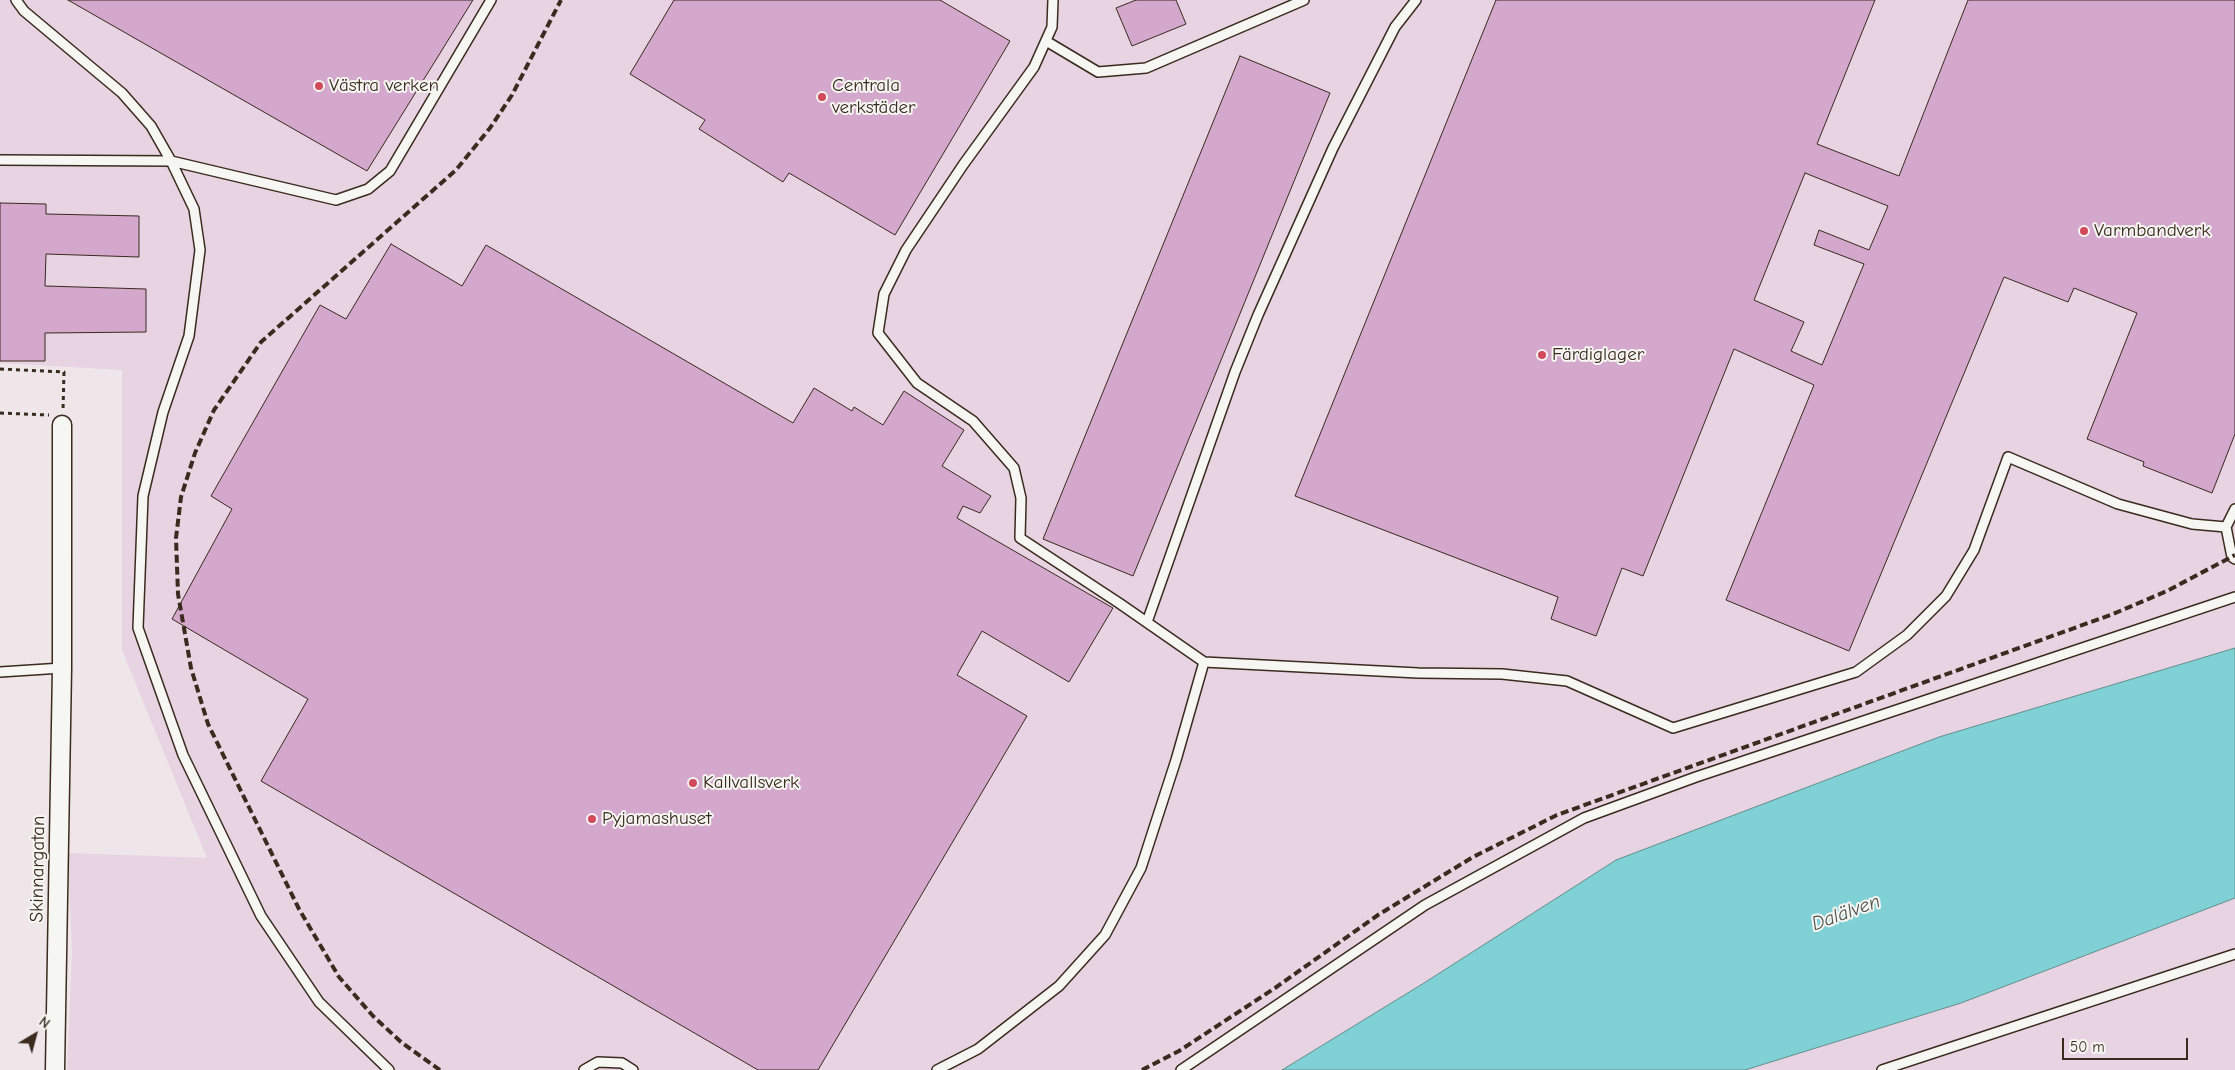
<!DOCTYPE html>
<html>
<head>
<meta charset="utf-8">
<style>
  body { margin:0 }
  #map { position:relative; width:2235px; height:1070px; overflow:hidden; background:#efe6ea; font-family:"Comic Neue",sans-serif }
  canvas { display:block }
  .north { position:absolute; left:10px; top:1010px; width:50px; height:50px; -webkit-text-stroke:4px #f6f6f2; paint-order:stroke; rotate:37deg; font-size:14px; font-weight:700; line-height:20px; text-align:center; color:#3b2a1e }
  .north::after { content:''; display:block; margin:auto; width:18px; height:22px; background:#3b2a1e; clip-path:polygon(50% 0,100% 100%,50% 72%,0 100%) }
  .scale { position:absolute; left:2062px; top:1038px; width:126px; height:22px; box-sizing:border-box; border:2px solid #3b2a1e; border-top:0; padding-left:6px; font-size:15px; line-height:18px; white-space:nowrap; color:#3b2a1e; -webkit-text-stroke:4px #f6f6f2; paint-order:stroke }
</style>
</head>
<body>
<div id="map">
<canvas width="2235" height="1070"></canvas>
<div class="north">N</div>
<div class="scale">50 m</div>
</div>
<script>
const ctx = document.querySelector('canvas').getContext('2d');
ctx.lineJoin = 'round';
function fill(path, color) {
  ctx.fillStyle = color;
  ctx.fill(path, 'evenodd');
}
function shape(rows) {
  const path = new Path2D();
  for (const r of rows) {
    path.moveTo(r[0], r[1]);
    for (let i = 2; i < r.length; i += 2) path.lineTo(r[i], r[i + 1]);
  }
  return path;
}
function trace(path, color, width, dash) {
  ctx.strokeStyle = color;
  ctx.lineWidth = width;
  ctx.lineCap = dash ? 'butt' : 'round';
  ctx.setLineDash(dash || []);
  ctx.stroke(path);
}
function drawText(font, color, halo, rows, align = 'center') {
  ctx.font = font + ' "Comic Neue",sans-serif';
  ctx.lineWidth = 4;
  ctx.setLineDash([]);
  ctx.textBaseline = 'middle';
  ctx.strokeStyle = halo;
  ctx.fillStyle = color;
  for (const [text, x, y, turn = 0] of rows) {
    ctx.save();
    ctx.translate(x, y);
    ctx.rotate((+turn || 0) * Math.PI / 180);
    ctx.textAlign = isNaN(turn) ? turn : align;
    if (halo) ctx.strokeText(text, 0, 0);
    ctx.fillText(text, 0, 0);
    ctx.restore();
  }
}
fill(shape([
  [0,0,2235,0,2235,1070,67,1070,72,952,68,853,207,858,122,650,122,370,0,363]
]), '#e7d3e1');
const water = shape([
  [2235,648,2235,898,1961,1003,1745,1070,1282,1070,1424,983,1616,860,1939,737,2235,648]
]);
fill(water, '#7fd1d6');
trace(water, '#648e8c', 1);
const building = shape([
  [68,0,473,0,367,171,68,0],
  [674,0,940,0,1010,41,895,235,789,173,783,182,699,129,705,120,630,74,674,0],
  [1136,0,1176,0,1186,24,1132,46,1116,8,1136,0],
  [1496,0,1875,0,1817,144,1899,176,1968,0,2235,0,2235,434,2212,493,2143,466,2144,462,2087,439,2137,313,2074,288,2068,302,2004,277,1849,651,1726,600,1814,385,1734,349,1643,576,1622,568,1596,636,1551,619,1558,597,1295,496,1496,0],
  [1805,173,1888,206,1869,250,1819,230,1814,245,1864,264,1822,365,1791,351,1804,322,1754,300,1805,173],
  [1240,56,1330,93,1133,576,1043,539,1240,56],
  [0,203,46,204,46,214,139,216,139,257,46,254,45,286,146,289,146,332,45,333,45,361,0,361,0,203],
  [391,244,462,286,486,245,793,423,814,388,852,411,854,407,883,425,904,391,964,430,942,466,991,496,980,513,963,506,957,518,1113,608,1069,682,982,631,957,675,1027,716,818,1070,758,1070,261,781,308,699,172,619,232,509,211,496,320,305,346,319,391,244]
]);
fill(building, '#d4a8cc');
trace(building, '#3b2a1e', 1);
const lane = shape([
  [16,0,24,11,122,93,151,126,171,161,194,209,200,250,189,336,163,412,143,496,138,628,183,755,261,916,319,1002,389,1070],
  [1046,41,1098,72,1146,68,1304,0],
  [0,160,171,161,336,200,368,189,390,171,491,0],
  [2226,527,2232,557,2235,559],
  [1147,622,1235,372,1258,315,1333,148,1395,27,1416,0],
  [1204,662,1418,673,1502,674,1567,681,1673,728,1856,672,1907,635,1946,596,1974,550,2008,457,2118,504,2192,524,2226,527,2235,509],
  [0,672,62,668],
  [584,1070,598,1062,622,1063,633,1070],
  [937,1070,978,1049,1059,986,1105,935,1141,868,1176,760,1204,662,1119,603,1020,538,1021,498,1014,468,973,421,917,383,878,333,884,294,906,250,963,165,1034,67,1052,27,1053,0],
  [1181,1070,1425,905,1584,818,1696,777,2235,597],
  [1882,1070,2235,954]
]);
const street = shape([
  [55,1070,62,668,62,425]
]);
trace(lane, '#3b2a1e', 12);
trace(street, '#3b2a1e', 21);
trace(shape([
  [0,369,64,372,63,410],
  [0,413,49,415]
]), '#3b2a1e', 3, [4, 4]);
trace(lane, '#f6f6f2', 9);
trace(street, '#f6f6f2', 18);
trace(shape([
  [440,1070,401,1042,373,1016,339,977,299,909,208,724,191,668,178,594,176,538,181,497,195,453,214,410,261,342,456,170,490,128,512,95,561,0],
  [1142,1070,1179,1051,1275,988,1378,915,1473,857,1557,815,2113,614,2167,591,2235,555]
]), '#3b2a1e', 4, [8, 4]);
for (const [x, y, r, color] of [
  [319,86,5,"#d1495b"],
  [822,97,5,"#d1495b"],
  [2084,231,5,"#d1495b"],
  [1542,355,5,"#d1495b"],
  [693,783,5,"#d1495b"],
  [592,819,5,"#d1495b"]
]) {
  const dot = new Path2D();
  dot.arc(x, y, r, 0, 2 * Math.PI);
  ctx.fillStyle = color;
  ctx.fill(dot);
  trace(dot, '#f6f6f2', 2);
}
drawText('19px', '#3b2a1e', '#f6f6f2', [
  ["Västra verken",329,86],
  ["Centrala",832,86],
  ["verkstäder",832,108],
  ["Varmbandverk",2094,231],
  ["Färdiglager",1552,355],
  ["Kallvallsverk",703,783],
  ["Pyjamashuset",602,819]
], 'left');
drawText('19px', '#3b2a1e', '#f6f6f2', [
  ["Skinnargatan",38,869,-89]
]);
drawText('italic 20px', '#4c544c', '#f6f6f2', [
  ["Dalälven",1846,913,-20]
]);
</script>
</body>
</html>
